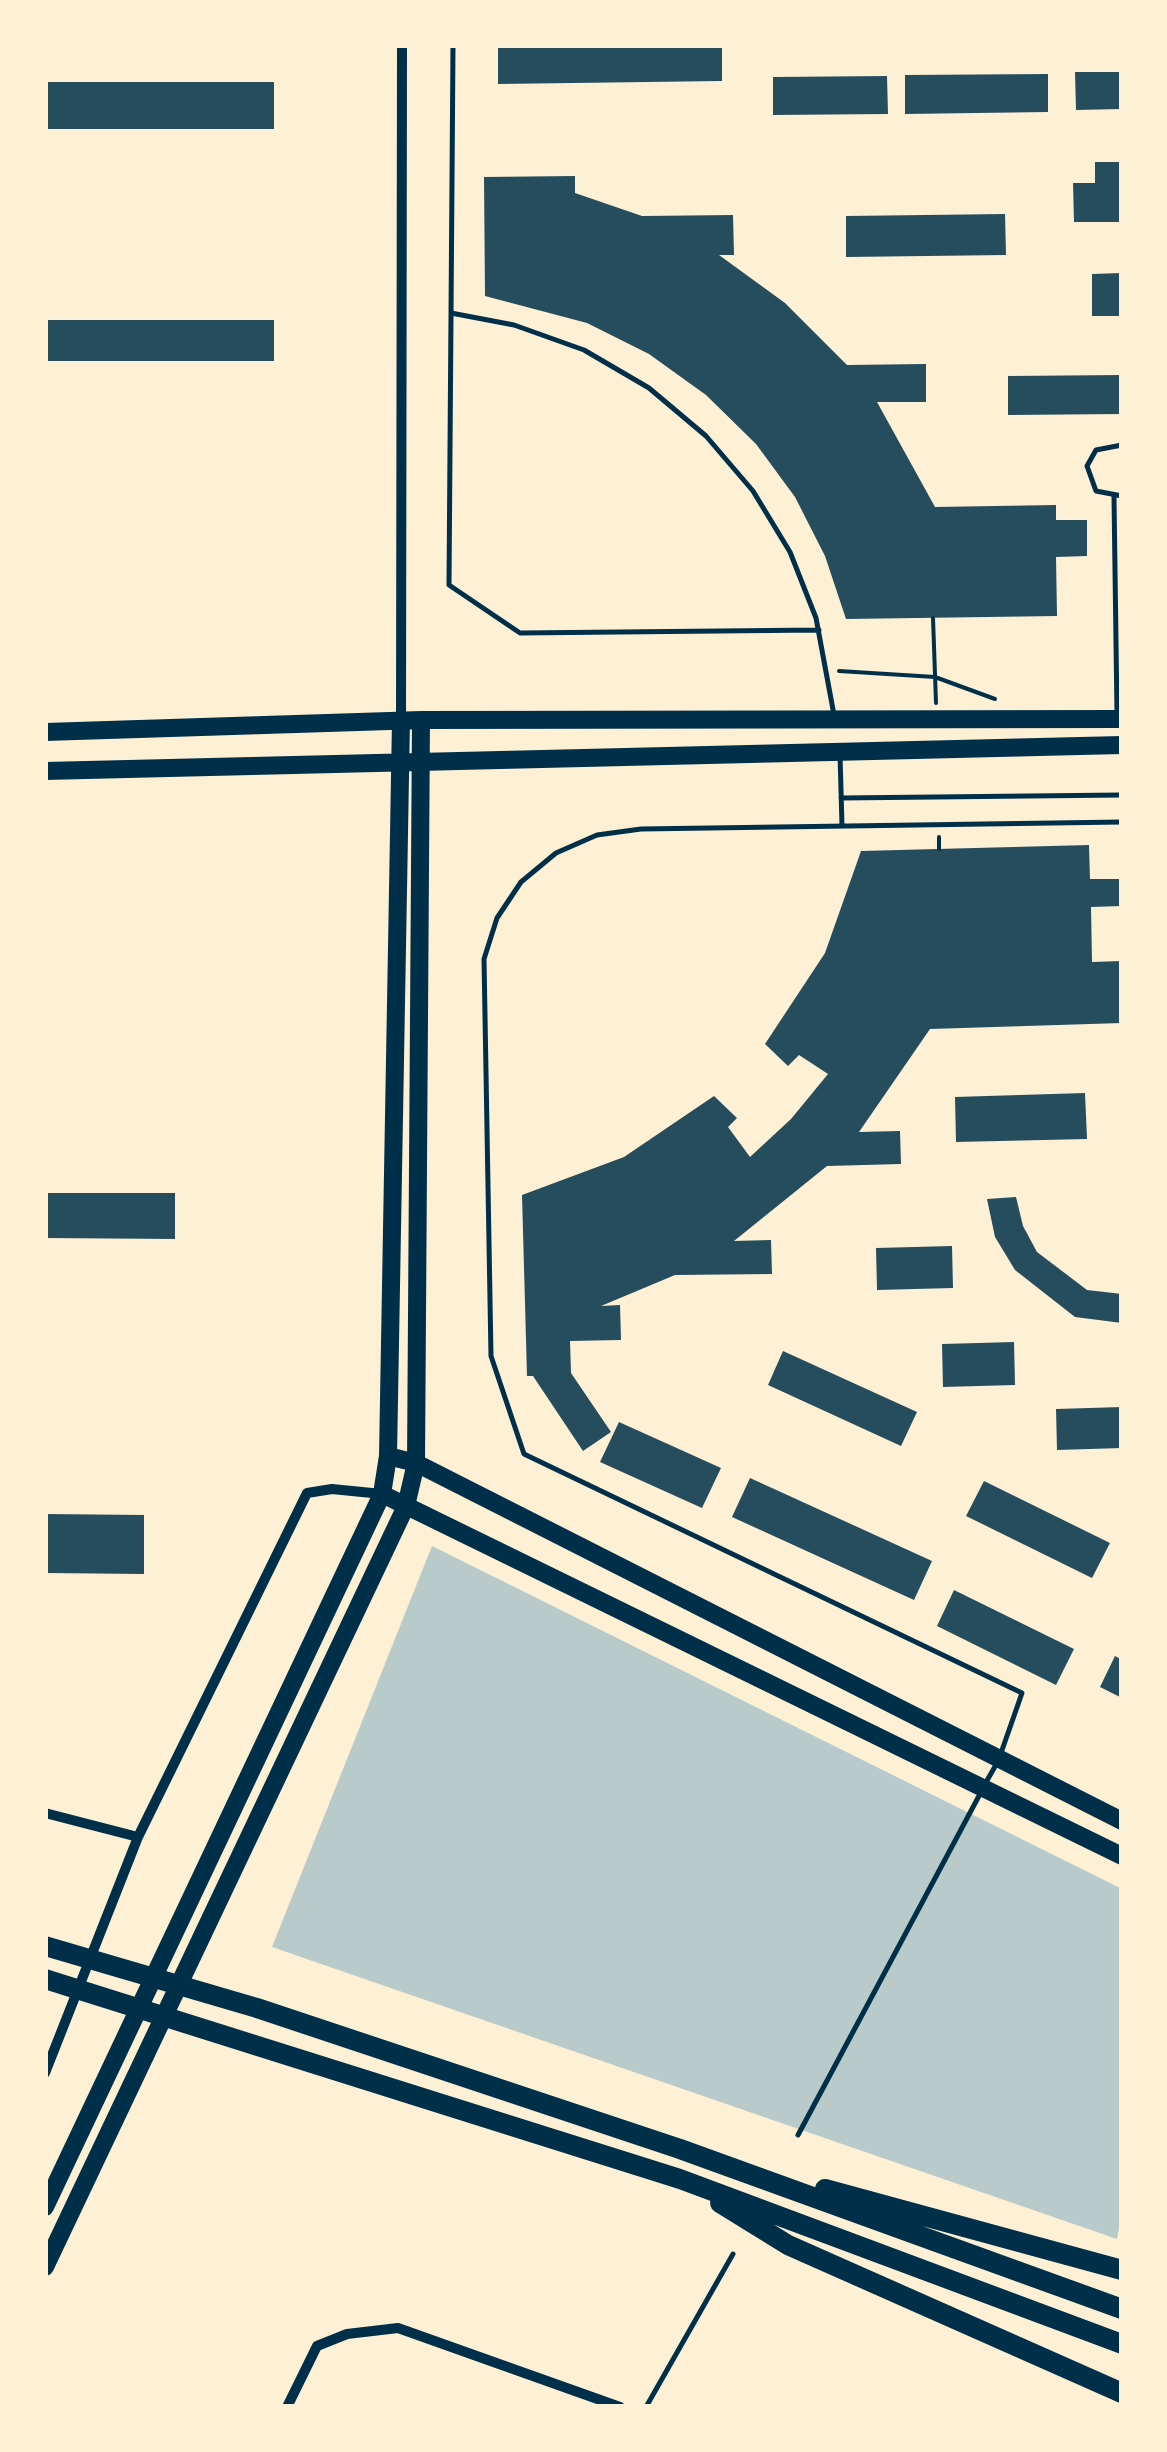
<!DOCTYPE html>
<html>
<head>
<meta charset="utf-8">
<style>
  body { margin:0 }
  #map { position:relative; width:1167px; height:2452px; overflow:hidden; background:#fdf0d5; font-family:"PT Serif",serif }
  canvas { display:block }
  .frame { position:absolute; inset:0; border:48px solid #fdf0d5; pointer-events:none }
</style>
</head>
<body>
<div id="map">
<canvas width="1167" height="2452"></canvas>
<div class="frame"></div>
</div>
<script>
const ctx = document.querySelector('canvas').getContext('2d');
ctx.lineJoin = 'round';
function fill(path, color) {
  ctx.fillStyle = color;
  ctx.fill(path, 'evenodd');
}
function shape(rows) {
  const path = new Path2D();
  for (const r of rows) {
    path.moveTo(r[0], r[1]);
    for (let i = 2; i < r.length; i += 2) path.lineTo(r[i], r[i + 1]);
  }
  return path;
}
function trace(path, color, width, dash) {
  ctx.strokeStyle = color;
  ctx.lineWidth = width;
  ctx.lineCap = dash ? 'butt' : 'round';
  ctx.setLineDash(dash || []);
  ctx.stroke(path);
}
fill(shape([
  [432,1546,1122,1889,1122,2210,1117,2239,272,1947]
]), '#b9caca');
fill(shape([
  [498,45,722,45,722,81,498,84],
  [1075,72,1122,72,1122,109,1076,110],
  [1048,74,1048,112,905,114,905,75],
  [887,76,888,114,773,115,773,77],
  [45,82,274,82,274,129,45,129],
  [1095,162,1122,162,1122,222,1074,222,1073,183,1095,183],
  [575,176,575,193,642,216,733,215,734,255,719,255,785,303,847,365,926,364,926,402,877,402,935,507,1056,505,1056,520,1087,520,1087,556,1056,557,1057,616,846,619,825,556,795,497,756,444,706,395,649,354,587,323,485,296,484,177],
  [1005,214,1006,255,846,257,846,216],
  [1122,273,1122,316,1092,316,1092,274],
  [45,320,274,320,274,361,45,361],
  [1122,375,1122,414,1008,415,1008,376],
  [1089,845,1090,879,1122,879,1122,906,1091,907,1092,962,1122,961,1122,1023,930,1029,859,1132,900,1131,901,1164,827,1166,734,1241,771,1240,772,1274,675,1275,601,1306,620,1305,621,1340,570,1341,571,1373,611,1432,583,1451,533,1376,527,1376,522,1195,624,1157,714,1096,737,1118,728,1127,750,1157,791,1119,828,1074,799,1055,788,1066,765,1044,825,953,861,851],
  [1085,1093,1087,1139,956,1142,955,1097],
  [45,1193,175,1193,175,1239,45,1238],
  [1016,1197,1023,1226,1037,1252,1087,1290,1122,1294,1122,1323,1075,1317,1015,1270,995,1237,987,1199],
  [952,1246,953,1288,877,1290,876,1248],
  [1014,1342,1015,1385,943,1387,942,1344],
  [783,1351,917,1412,901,1446,768,1385],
  [1122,1407,1122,1448,1057,1450,1056,1409],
  [619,1422,721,1468,702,1508,600,1462],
  [750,1478,932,1561,914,1600,732,1517],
  [984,1481,1110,1543,1092,1578,966,1516],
  [45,1514,144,1515,144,1574,45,1573],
  [954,1590,1074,1649,1056,1685,937,1626],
  [1115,1656,1122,1660,1122,1698,1100,1687]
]), '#264d5e');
trace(shape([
  [933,618,936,703],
  [839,671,935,677,995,699],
  [939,837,939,849]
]), '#003049', 4);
trace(shape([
  [453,45,449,585,520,633,819,630],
  [451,313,514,325,584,350,649,388,706,436,753,491,790,552,816,618,834,715],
  [1122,445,1096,450,1087,466,1096,491,1122,496],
  [1114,497,1117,714],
  [840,754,842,826],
  [841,798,1122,795],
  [1001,1753,1022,1693,524,1454,491,1356,484,959,497,918,521,882,556,853,597,835,641,829,1122,822],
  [985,1784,997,1763],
  [798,2135,980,1794],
  [646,2407,733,2254]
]), '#003049', 5);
trace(shape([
  [401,720,402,45],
  [45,1813,138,1837],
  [45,2073,138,1837,307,1493,332,1489,382,1494],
  [287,2407,317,2346,347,2334,398,2328,620,2407]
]), '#003049', 10);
trace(shape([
  [401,720,388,1456,382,1494,1122,1856],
  [421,720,1122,719],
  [45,732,421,720,416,1463,406,1506,45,2267],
  [45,771,1122,745],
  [388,1456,416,1463,1122,1821],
  [45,2207,382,1494]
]), '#003049', 18);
trace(shape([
  [45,1946,257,2008,680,2149,1122,2309],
  [45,1979,680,2179,1122,2344],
  [825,2189,1122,2270],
  [720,2203,788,2245,1122,2393]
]), '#003049', 20);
</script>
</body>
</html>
